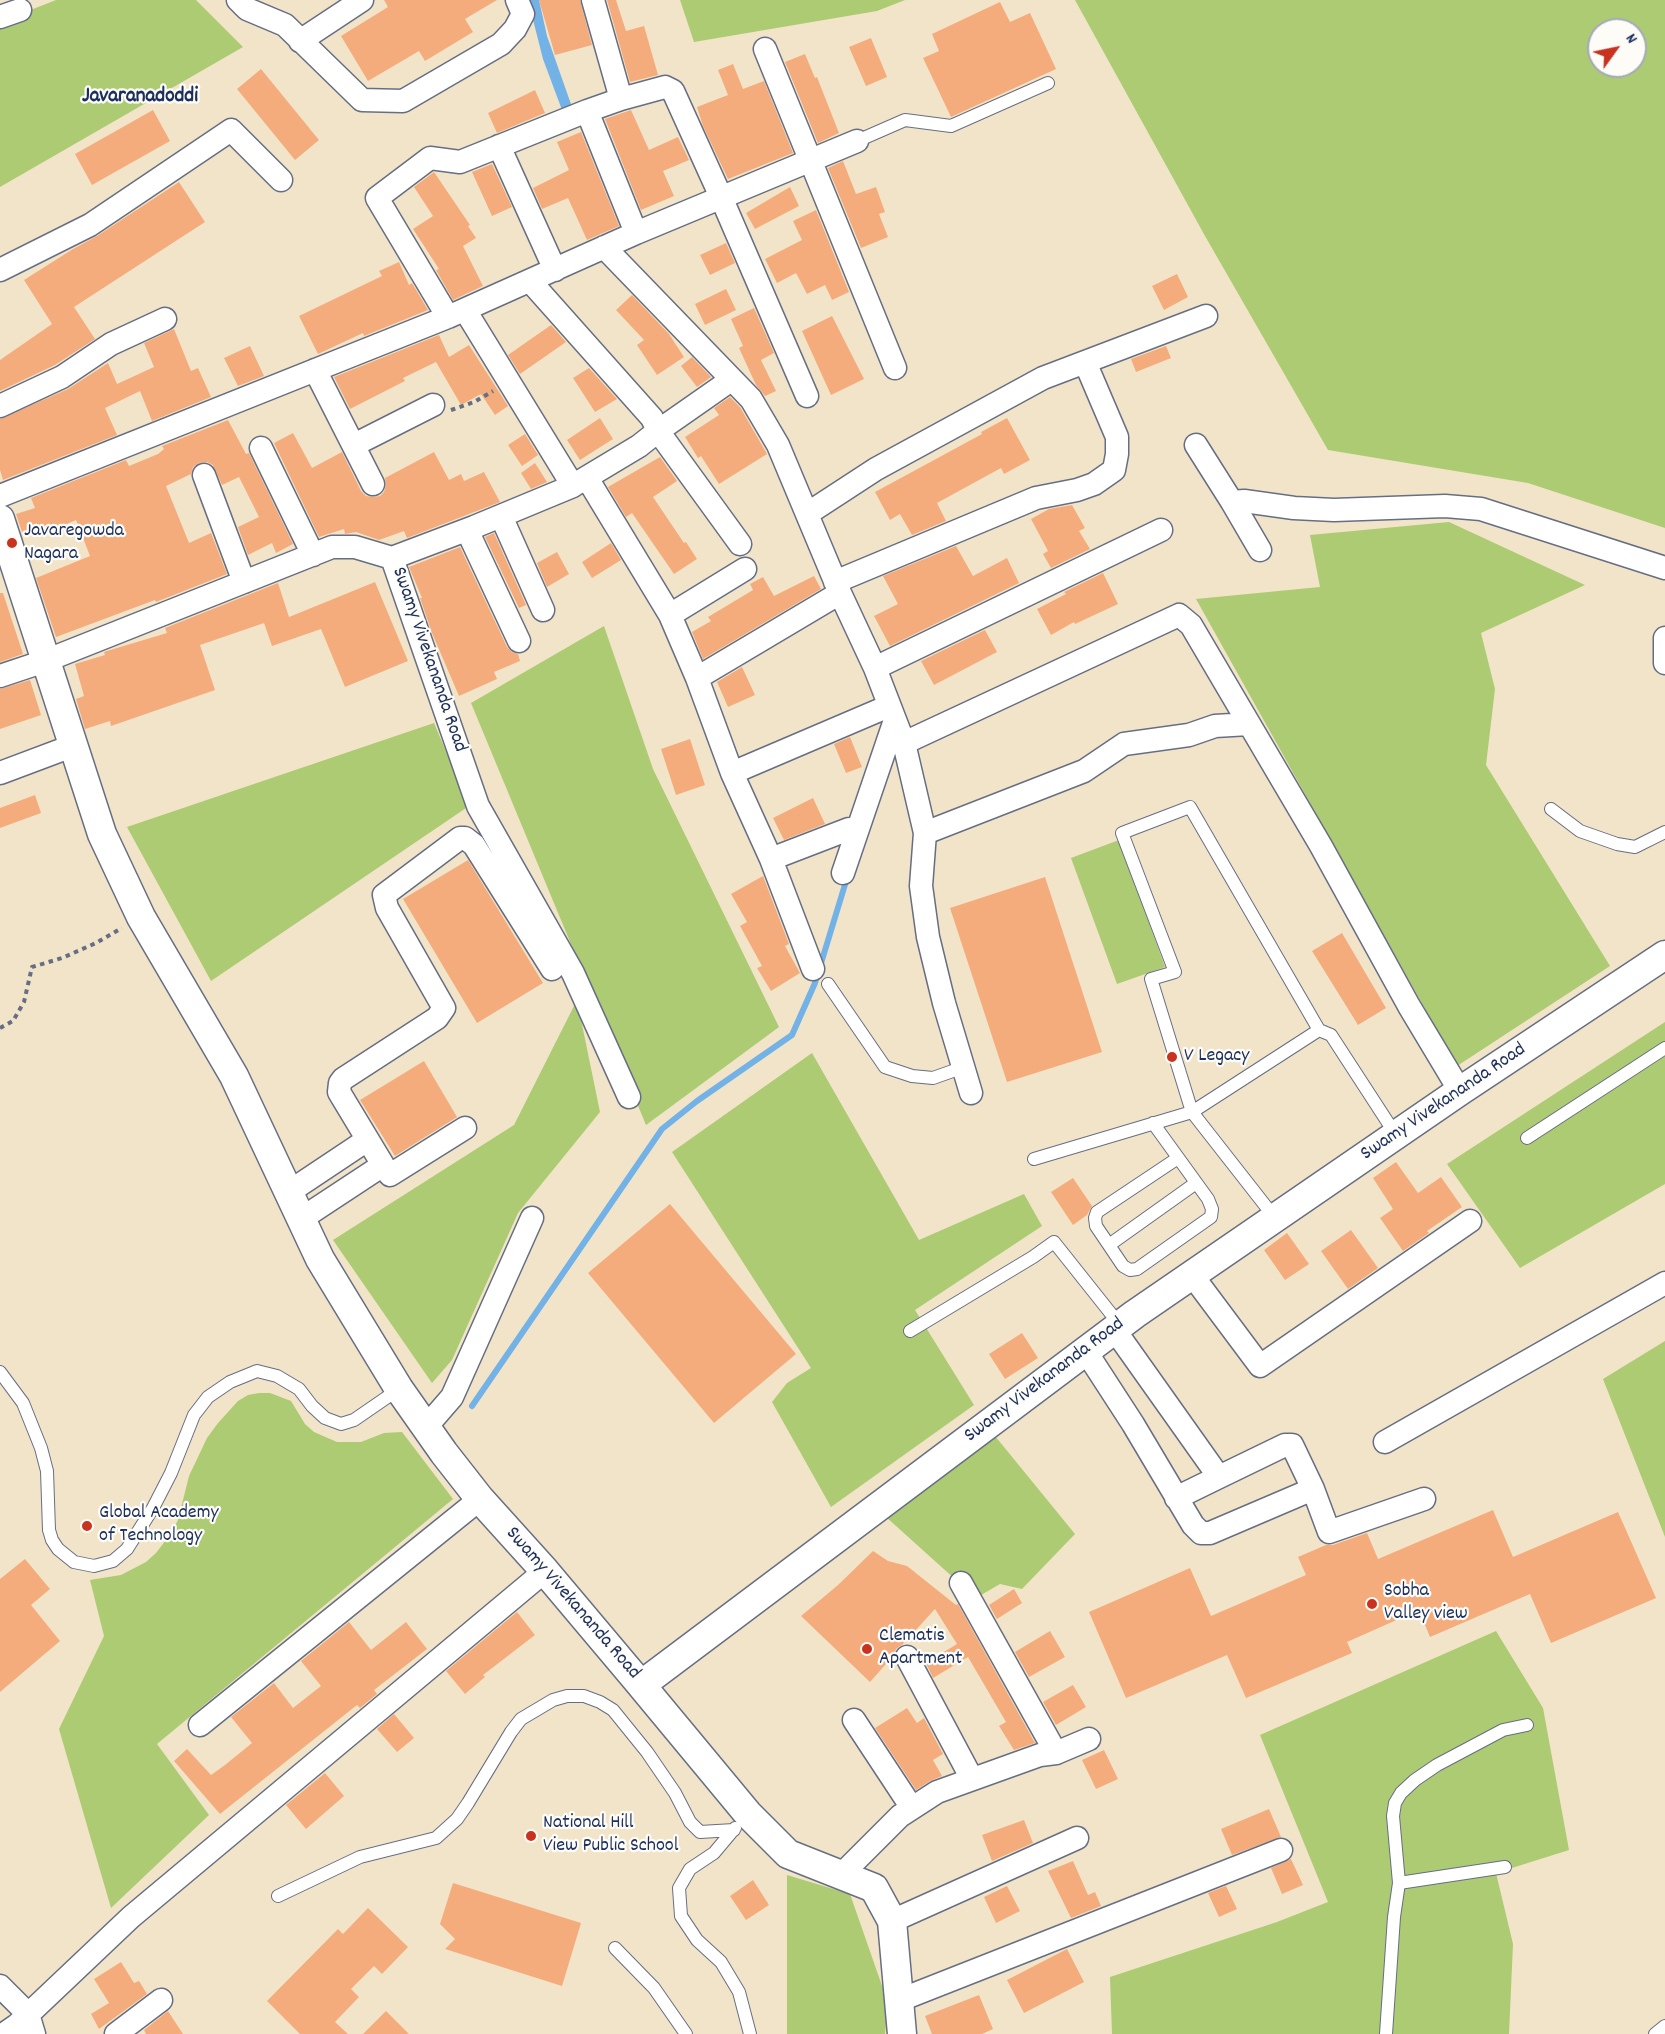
<!DOCTYPE html>
<html>
<head>
<meta charset="utf-8">
<style>
  body { margin:0 }
  #map { position:relative; width:1665px; height:2034px; overflow:hidden; background:#f2e4c8; font-family:Dekko,sans-serif }
  canvas { display:block }
  .north { position:absolute; left:1587px; top:18px; width:60px; height:60px; box-sizing:border-box; background:#fdfcf7; border:2px solid #a3aaba; border-radius:50%; rotate:57deg; font-size:16px; font-weight:700; line-height:24px; text-align:center; color:#1b2f5e }
  .north::after { content:''; display:block; margin:auto; width:21px; height:27px; background:#c8321e; clip-path:polygon(50% 0,100% 100%,50% 72%,0 100%) }
</style>
</head>
<body>
<div id="map">
<canvas width="1665" height="2034"></canvas>
<div class="north">N</div>
</div>
<script>
const ctx = document.querySelector('canvas').getContext('2d');
ctx.lineJoin = 'round';
function fill(path, color) {
  ctx.fillStyle = color;
  ctx.fill(path, 'evenodd');
}
function shape(rows) {
  const path = new Path2D();
  for (const r of rows) {
    path.moveTo(r[0], r[1]);
    for (let i = 2; i < r.length; i += 2) path.lineTo(r[i], r[i + 1]);
  }
  return path;
}
function trace(path, color, width, dash) {
  ctx.strokeStyle = color;
  ctx.lineWidth = width;
  ctx.lineCap = dash ? 'butt' : 'round';
  ctx.setLineDash(dash || []);
  ctx.stroke(path);
}
function drawText(font, color, halo, rows, align = 'center') {
  ctx.font = font + ' Dekko,sans-serif';
  ctx.lineWidth = 4.5;
  ctx.setLineDash([]);
  ctx.textBaseline = 'middle';
  ctx.strokeStyle = halo;
  ctx.fillStyle = color;
  for (const [text, x, y, turn = 0] of rows) {
    ctx.save();
    ctx.translate(x, y);
    ctx.rotate((+turn || 0) * Math.PI / 180);
    ctx.textAlign = isNaN(turn) ? turn : align;
    if (halo) ctx.strokeText(text, 0, 0);
    ctx.fillText(text, 0, 0);
    ctx.restore();
  }
}
fill(shape([
  [56,0,196,0,243,47,0,187,0,22],
  [680,0,905,0,877,11,694,42],
  [1075,0,1665,0,1665,528,1528,483,1328,450,1205,236],
  [1599,30,1635,30,1635,66,1599,66],
  [1449,522,1585,585,1481,633,1495,689,1486,765,1610,966,1457,1066,1196,599,1320,587,1310,535],
  [604,626,653,769,779,1027,646,1125,471,703],
  [434,723,469,806,211,981,127,827],
  [1119,840,1165,967,1117,984,1071,858],
  [577,1000,600,1112,518,1213,452,1360,432,1383,333,1240,514,1125],
  [1665,1022,1665,1184,1520,1268,1447,1164],
  [812,1053,919,1240,1024,1194,1042,1226,915,1310,974,1405,831,1507,772,1402,787,1383,811,1368,672,1152],
  [1665,1341,1665,1537,1603,1379],
  [259,1393,270,1393,291,1401,305,1424,314,1432,337,1442,361,1442,384,1433,402,1432,453,1499,157,1744,209,1815,111,1908,59,1729,104,1636,90,1580,121,1575,146,1562,156,1553,172,1532,178,1520,189,1476,207,1438,218,1423,238,1401,248,1395],
  [995,1436,1075,1534,1022,1589,1000,1584,976,1598,886,1517],
  [1496,1631,1543,1708,1569,1850,1496,1873,1513,1944,1509,2034,1112,2034,1110,1977,1277,1922,1328,1902,1260,1735],
  [787,1875,850,1894,888,2003,885,2034,787,2034]
]), '#accb72');
fill(shape([
  [528,0,539,0,547,36,572,107,562,110,543,59]
]), '#72b2e6');
trace(shape([
  [472,1406,662,1129,697,1101,792,1035,815,983,847,878]
]), '#72b2e6', 6);
fill(shape([
  [384,0,497,0,465,19,473,32,425,61,419,51,368,81,341,36,388,7],
  [539,0,580,0,592,45,555,55],
  [607,0,616,0,626,31,644,26,658,75,630,82],
  [1000,2,1010,22,1030,13,1056,69,951,117,923,58,939,51,932,34],
  [871,38,887,77,866,86,849,47],
  [805,54,815,78,817,77,839,133,818,143,785,62],
  [733,64,743,89,764,81,793,153,728,179,703,126,697,107,728,95,718,70],
  [261,69,319,140,295,160,237,89],
  [535,90,545,113,497,133,488,113],
  [153,110,170,141,92,185,75,154],
  [631,110,649,150,678,137,689,160,663,171,674,196,641,210,605,119],
  [581,132,619,226,587,240,568,198,542,209,533,188,569,170,557,142],
  [843,161,856,194,876,187,885,212,879,214,888,237,861,248,828,168],
  [492,164,512,207,492,216,472,172],
  [434,172,470,225,468,226,476,238,463,246,483,286,453,300,436,270,439,269,413,229,433,216,414,187],
  [179,182,205,222,74,307,95,339,55,365,0,391,0,360,52,324,24,280,73,249,97,236],
  [790,187,799,206,755,229,746,213],
  [816,210,849,292,832,300,825,285,807,294,796,273,777,283,765,259,802,240,793,221],
  [726,243,735,263,710,275,700,255],
  [399,262,409,285,412,283,428,310,364,336,363,333,318,354,299,316,382,276,379,271],
  [1177,274,1188,297,1164,310,1152,286],
  [726,289,736,310,705,325,695,304],
  [632,295,669,334,684,357,657,375,637,345,644,340,616,310],
  [754,308,774,353,761,360,776,391,765,396,756,385,739,348,743,346,731,319],
  [832,316,864,379,831,395,802,331],
  [551,325,566,342,520,374,508,355],
  [174,329,191,371,198,368,211,397,152,421,140,391,105,408,117,435,3,480,0,470,0,419,68,389,108,363,117,384,154,367,144,343],
  [439,335,449,357,469,345,508,406,495,415,481,394,461,405,436,362,403,378,405,381,350,409,334,377],
  [250,346,264,376,238,386,224,358],
  [1166,346,1171,358,1136,372,1131,359],
  [692,357,711,377,697,387,681,366],
  [589,368,617,399,595,412,573,378],
  [730,397,740,407,767,454,719,484,701,456,698,458,685,437,719,415,714,408],
  [600,418,613,439,580,460,567,440],
  [1007,418,1030,460,1004,474,1001,468,937,503,946,521,912,535,900,514,890,520,875,492,982,434,981,432],
  [228,420,246,454,249,453,293,544,276,553,272,543,248,555,238,527,259,517,239,477,222,485,213,465,207,462,199,463,193,467,191,474,166,486,189,543,211,533,227,574,156,602,155,600,56,637,36,578,90,556,76,520,46,533,42,525,22,532,16,514,35,508,31,498,126,460,129,466,158,454,164,449,162,446],
  [293,433,312,468,342,452,361,491,366,496,373,497,380,496,384,492,386,485,385,478,434,452,449,480,461,474,464,481,484,472,500,502,407,538,404,531,379,540,356,532,345,534,344,529,319,537,274,443],
  [525,434,538,455,522,466,508,445],
  [660,457,677,481,653,497,684,543,686,542,697,559,674,574,632,513,626,517,608,487],
  [535,463,547,482,531,489,521,473],
  [1072,505,1085,528,1079,531,1090,549,1051,568,1043,554,1048,551,1031,519,1049,509],
  [494,533,526,605,519,608,485,537],
  [611,543,621,560,592,578,582,562],
  [956,546,973,576,1007,558,1019,583,890,646,874,616,898,604,883,576],
  [460,547,507,647,512,652,518,654,520,661,494,672,497,679,459,696,432,633,420,598,422,598,409,567],
  [557,552,569,574,547,587,537,563],
  [1103,573,1118,604,1075,624,1074,622,1051,635,1037,609,1066,594,1064,592],
  [814,576,821,589,703,659,692,632,711,621,708,617,753,590,750,584,763,577,774,596],
  [375,582,408,661,345,687,321,629,272,646,264,623,200,645,215,690,111,726,110,721,85,729,76,699,84,696,75,664,105,655,104,652,107,651,167,633,165,628,278,583,289,617],
  [0,593,3,593,23,654,0,662],
  [985,630,997,652,934,685,921,661],
  [742,667,755,695,728,707,717,682],
  [30,680,41,715,0,729,0,689],
  [850,737,862,767,846,773,834,744],
  [690,739,705,785,676,795,661,749],
  [35,795,41,813,0,828,0,808],
  [813,798,825,824,784,840,773,818],
  [468,860,543,983,477,1023,403,899],
  [763,876,789,944,785,946,800,973,771,991,757,968,762,966,740,926,747,922,731,894],
  [1045,877,1102,1052,1007,1082,950,908],
  [1342,933,1386,1008,1358,1025,1312,951],
  [424,1061,457,1117,395,1156,360,1100],
  [1396,1162,1418,1193,1441,1177,1462,1207,1427,1231,1429,1233,1403,1251,1380,1218,1393,1209,1373,1178],
  [1073,1178,1092,1206,1087,1215,1073,1225,1051,1192],
  [670,1204,796,1354,714,1423,588,1273],
  [1351,1230,1378,1268,1348,1289,1321,1251],
  [1287,1233,1309,1264,1285,1280,1264,1250],
  [1022,1333,1038,1358,1005,1379,989,1354],
  [1493,1510,1513,1557,1618,1512,1656,1598,1551,1643,1530,1594,1430,1637,1419,1610,1347,1642,1352,1653,1246,1698,1227,1655,1126,1698,1089,1612,1190,1568,1211,1616,1306,1575,1298,1557,1326,1545,1333,1545,1367,1533,1378,1559],
  [873,1551,888,1561,907,1566,956,1605,958,1604,1035,1743,1014,1750,999,1726,1006,1722,968,1657,933,1678,926,1663,957,1644,935,1609,903,1644,896,1649,894,1655,870,1682,801,1616,838,1585],
  [25,1559,50,1589,31,1605,60,1641,0,1692,0,1579],
  [1014,1589,1022,1603,997,1619,989,1605],
  [517,1612,535,1635,483,1675,485,1677,465,1694,446,1671],
  [349,1622,371,1650,406,1622,427,1649,374,1690,377,1694,360,1708,357,1705,220,1814,174,1761,187,1749,211,1775,225,1765,252,1743,231,1717,274,1683,293,1708,321,1686,301,1661],
  [1050,1631,1065,1657,1029,1677,1015,1652],
  [1073,1685,1086,1707,1056,1725,1043,1702],
  [907,1708,917,1723,924,1718,943,1754,933,1760,942,1776,930,1781,916,1790,875,1728],
  [394,1714,414,1738,397,1752,377,1729],
  [1104,1750,1118,1779,1096,1789,1082,1760],
  [325,1773,344,1796,306,1829,286,1805],
  [1269,1809,1281,1837,1232,1855,1221,1829],
  [1024,1820,1033,1843,992,1861,982,1835],
  [1291,1859,1303,1885,1282,1894,1271,1868],
  [1073,1861,1088,1895,1095,1892,1101,1906,1071,1918,1048,1871],
  [753,1880,769,1905,746,1920,730,1896],
  [453,1883,581,1923,562,1986,445,1949,455,1939,440,1924],
  [1007,1886,1020,1911,996,1923,984,1897],
  [1226,1886,1237,1909,1219,1917,1208,1893],
  [368,1908,408,1947,382,1974,374,1966,351,1989,359,1997,335,2022,348,2034,300,2034,267,2001,338,1929,343,1934],
  [1067,1949,1084,1982,1024,2013,1007,1980],
  [121,1962,134,1983,139,1981,147,1994,99,2029,91,2014,109,2003,94,1979],
  [979,1995,993,2029,982,2034,932,2034,925,2016],
  [168,2011,183,2034,146,2034,144,2030],
  [386,2011,409,2034,363,2034]
]), '#f5ac7d');
const service = shape([
  [857,141,905,120,951,126,1048,83],
  [1551,809,1580,831,1617,844,1635,847,1665,832],
  [828,984,885,1067,912,1076,933,1078,964,1067],
  [1153,1123,1208,1199,1212,1209,1211,1217,1137,1269,1130,1270,1123,1266,1096,1226,1095,1218,1097,1212,1178,1158],
  [1527,1138,1665,1048],
  [1034,1159,1192,1112,1151,979,1175,972,1122,833,1190,807,1319,1030],
  [1275,1218,1192,1112,1319,1030,1331,1035,1396,1135],
  [1109,1245,1196,1183],
  [910,1331,1033,1257,1054,1242,1120,1325],
  [0,1372,23,1403,41,1448,47,1471,49,1530,52,1540,58,1549,74,1562,94,1566,113,1561,127,1549,153,1508,171,1473,194,1415,208,1397,230,1382,257,1371,277,1376,299,1389,312,1406,325,1418,341,1424,354,1420,399,1389],
  [735,1828,714,1853,690,1869,679,1888,681,1916,697,1940,721,1962,739,1992,750,2034],
  [1399,1883,1505,1867],
  [278,1896,360,1857,436,1838,457,1819,468,1803,511,1732,521,1719,553,1700,567,1696,584,1696,600,1702,613,1710,647,1752,675,1793,690,1822,700,1832,734,1830],
  [615,1948,654,1988,686,2034],
  [1386,2034,1394,1917,1399,1883,1393,1816,1395,1803,1401,1793,1415,1780,1437,1765,1503,1730,1527,1725],
  [1655,2034,1665,2026]
]);
const minor = shape([
  [238,0,247,9,285,25,362,100,403,101,501,44,515,29,523,14,517,0],
  [593,0,621,99,587,111,636,233],
  [0,17,20,10],
  [300,41,362,0],
  [765,49,895,368],
  [621,99,665,87,673,91,721,197,807,396],
  [499,146,555,270],
  [604,247,751,399,778,445,840,593,875,668,904,743,925,833,921,886,928,937,944,1003,971,1093],
  [0,270,90,225,231,130,281,180],
  [530,281,652,418,658,431,639,446,574,485],
  [448,317,377,198,430,158,460,162,587,111],
  [315,370,373,484],
  [731,380,658,431,740,544],
  [0,406,62,377,111,344,165,319],
  [354,445,433,405],
  [1196,445,1232,502,1244,501,1294,508,1334,510,1445,506,1481,509,1665,568],
  [261,448,313,555],
  [204,475,244,582],
  [587,478,670,615,697,678,732,773,771,859,813,969],
  [0,496,448,317,636,233,857,141],
  [1232,502,1260,550],
  [807,514,876,469,1043,378,1206,316],
  [501,516,543,610],
  [467,530,519,641],
  [392,558,474,527,573,486,465,310],
  [835,582,1036,498,1077,490,1094,484,1114,470,1117,454,1117,437,1085,362],
  [670,615,745,569],
  [1665,638,1665,663],
  [875,668,1161,530],
  [0,676,45,661,332,547,355,547,392,558,478,806,573,973,629,1097],
  [697,678,840,593],
  [904,743,1179,615,1191,625,1321,846,1409,1006,1460,1091],
  [0,773,72,746],
  [732,773,889,706],
  [925,833,1084,771,1124,744,1189,735,1215,726,1249,724],
  [771,859,849,829],
  [843,873,895,720],
  [465,1128,390,1175,383,1165,339,1092,340,1083,343,1079,437,1018,444,1008,387,908,384,895,460,838,465,838,474,845,552,969],
  [289,1192,367,1140],
  [301,1219,383,1165],
  [1192,1275,1260,1366,1470,1221],
  [1085,1350,1133,1424,1193,1525,1201,1533,1210,1533,1313,1489,1292,1445,1285,1445,1219,1477,1114,1329],
  [426,1427,452,1397,532,1218],
  [1385,1442,1665,1283],
  [1313,1489,1329,1532,1424,1499],
  [1176,1498,1219,1477],
  [907,1657,972,1779],
  [854,1720,912,1808],
  [200,1725,480,1499],
  [1056,1753,1089,1739],
  [840,1876,900,1816,937,1792,1040,1755,1056,1753,961,1583],
  [892,1921,1077,1838],
  [0,1986,28,2014,34,2034],
  [900,2000,1281,1850],
  [4,2034,17,2025,131,1917,545,1571],
  [116,2034,161,2000]
]);
const tertiary = shape([
  [0,519,102,834,141,917,234,1076,320,1259,399,1389,444,1453,480,1499,545,1571,641,1685,1135,1314,1460,1091,1665,955],
  [641,1685,748,1814,788,1854,874,1888,892,1921,902,2034]
]);
trace(service, '#666e83', 14);
trace(minor, '#666e83', 25);
trace(tertiary, '#666e83', 31);
trace(shape([
  [451,410,474,402,493,391],
  [0,1028,13,1021,24,1002,32,967,62,958,96,943,122,928]
]), '#666e83', 4, [4.5, 4.5]);
trace(service, '#fff', 12);
trace(minor, '#fff', 22);
trace(tertiary, '#fff', 28);
for (const [x, y, r, color] of [
  [12,543,6,"#c8321e"],
  [1172,1057,6,"#c8321e"],
  [87,1526,6,"#c8321e"],
  [1372,1604,6,"#c8321e"],
  [867,1649,6,"#c8321e"],
  [531,1836,6,"#c8321e"]
]) {
  const dot = new Path2D();
  dot.arc(x, y, r, 0, 2 * Math.PI);
  ctx.fillStyle = color;
  ctx.fill(dot);
  trace(dot, '#fdfcf7', 2);
}
drawText('20px', '#1b2f5e', '#fdfcf7', [
  ["Javaregowda",24,532],
  ["Nagara",24,555],
  ["V Legacy",1184,1057],
  ["Global Academy",99,1514],
  ["of Technology",99,1537],
  ["Sobha",1384,1592],
  ["Valley view",1384,1615],
  ["Clematis",879,1637],
  ["Apartment",879,1660],
  ["National Hill",543,1824],
  ["View Public School",543,1847]
], 'left');
drawText('20px', '#1b2f5e', '#fdfcf7', [
  ["Swamy Vivekananda Road",428,660,71],
  ["Swamy Vivekananda Road",1444,1103,-34],
  ["Swamy Vivekananda Road",1045,1381,-37],
  ["Swamy Vivekananda Road",572,1604,49]
]);
drawText('bold 21px', '#1b2f5e', '#fdfcf7', [
  ["Javaranadoddi",140,98]
]);
</script>
</body>
</html>
